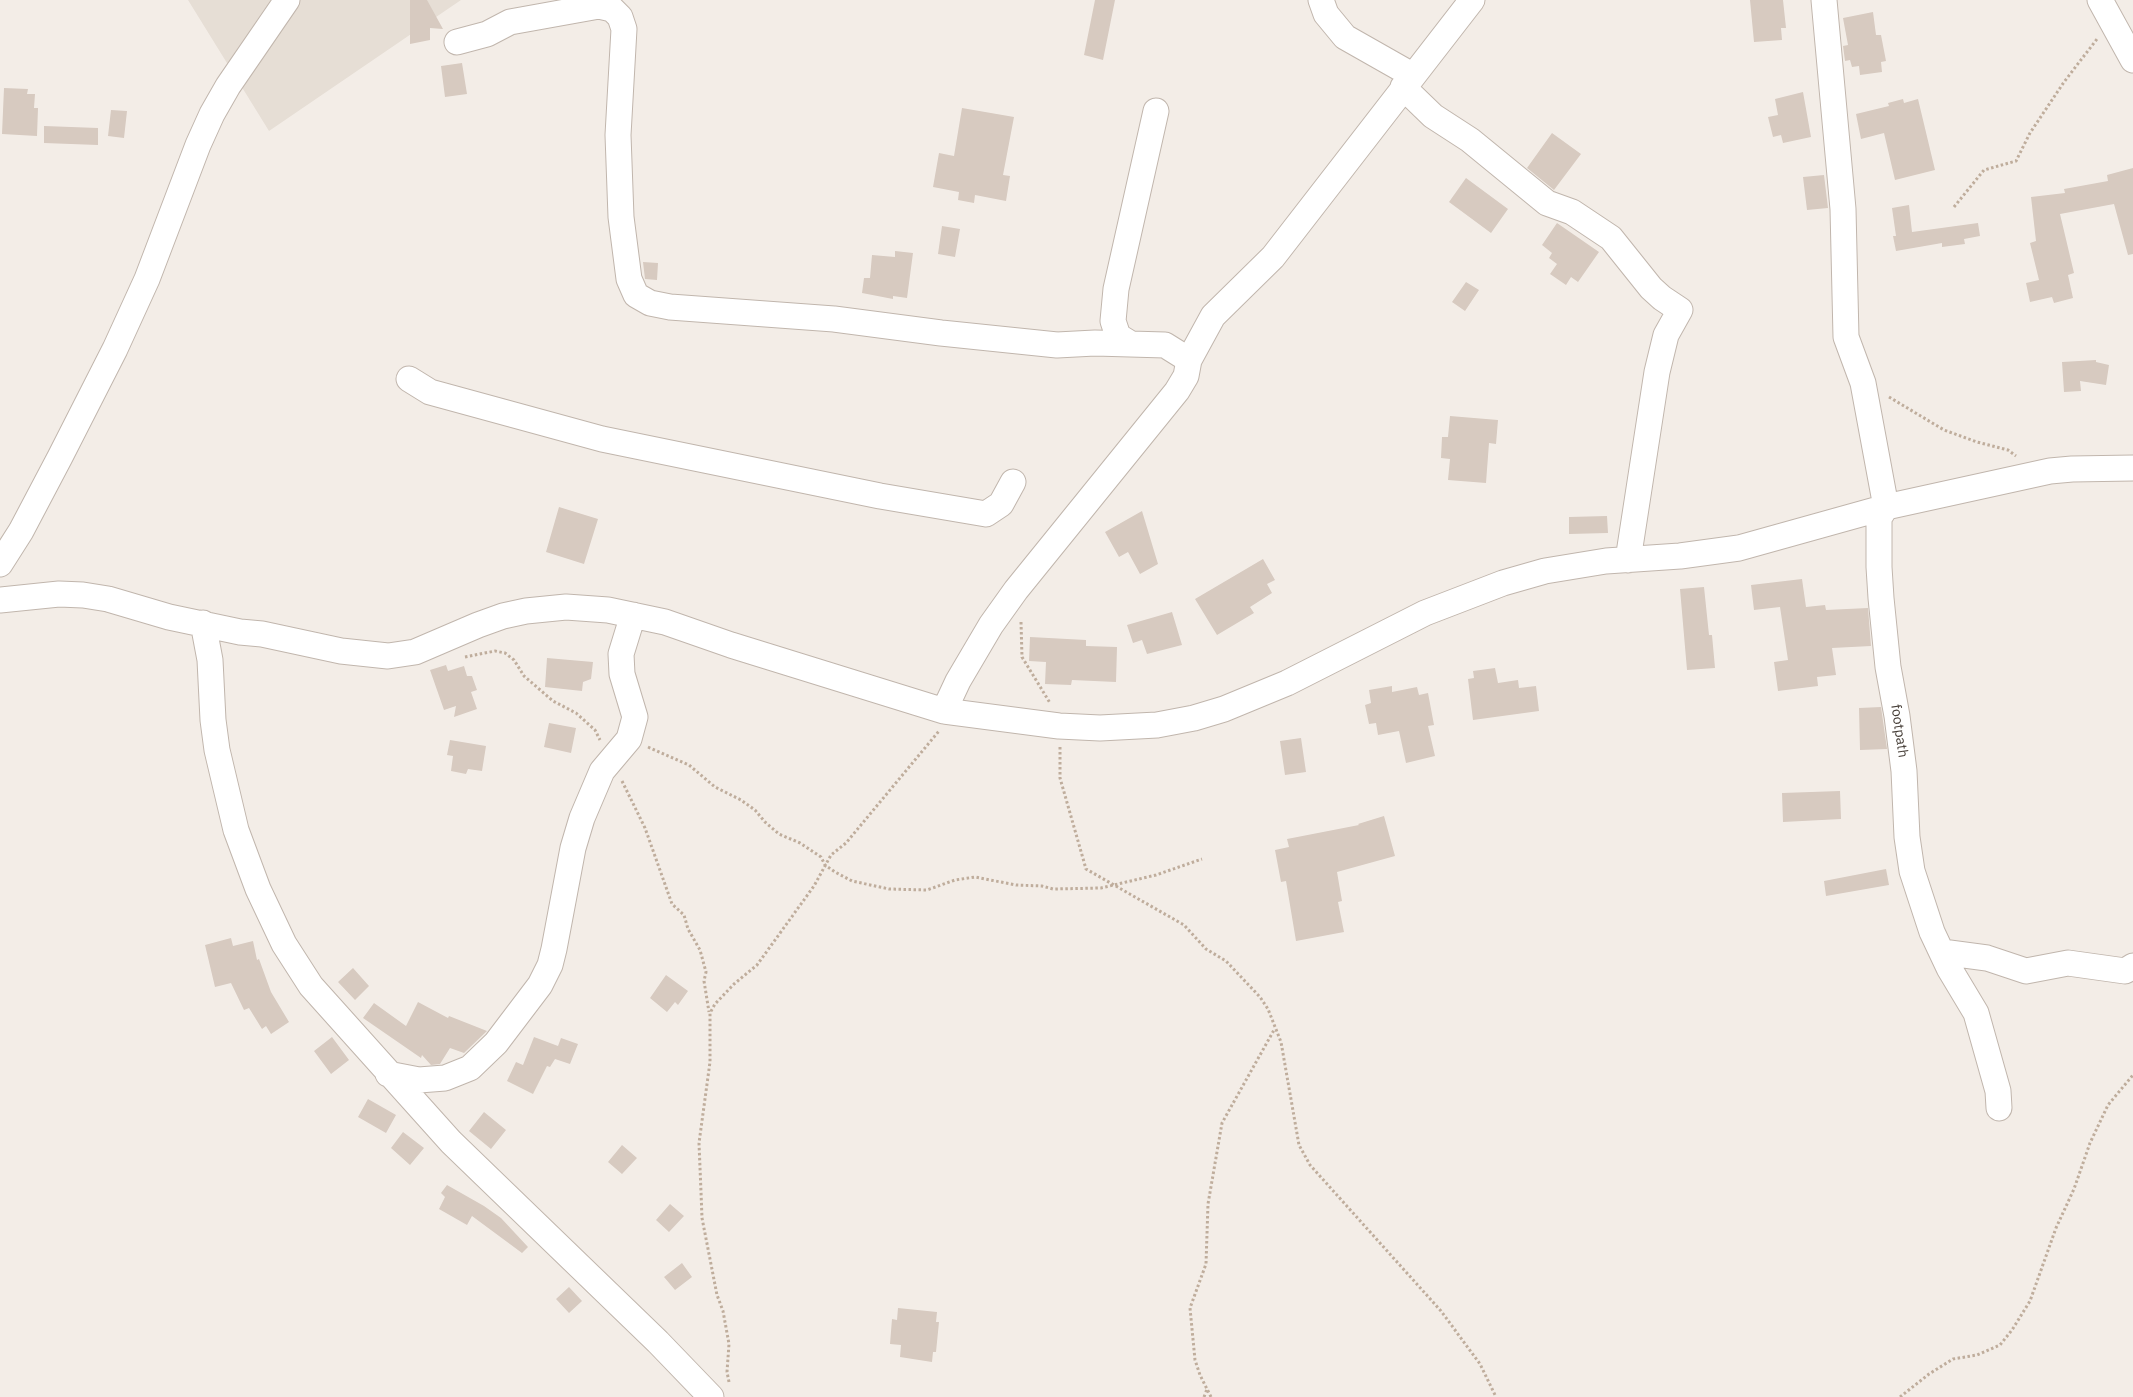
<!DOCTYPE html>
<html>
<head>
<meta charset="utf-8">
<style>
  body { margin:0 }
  canvas { display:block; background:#f3ede7 }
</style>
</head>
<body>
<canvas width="2133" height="1397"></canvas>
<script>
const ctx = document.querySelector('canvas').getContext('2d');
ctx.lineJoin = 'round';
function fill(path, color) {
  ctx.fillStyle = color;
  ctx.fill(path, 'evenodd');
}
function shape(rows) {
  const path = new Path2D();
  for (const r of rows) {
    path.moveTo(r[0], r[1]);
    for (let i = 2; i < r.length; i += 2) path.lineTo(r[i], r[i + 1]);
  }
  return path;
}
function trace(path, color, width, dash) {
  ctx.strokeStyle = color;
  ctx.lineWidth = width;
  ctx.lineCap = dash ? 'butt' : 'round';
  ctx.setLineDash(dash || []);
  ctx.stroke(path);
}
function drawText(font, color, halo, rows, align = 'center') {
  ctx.font = font + ' "IBM Plex Sans",sans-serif';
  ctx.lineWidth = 4;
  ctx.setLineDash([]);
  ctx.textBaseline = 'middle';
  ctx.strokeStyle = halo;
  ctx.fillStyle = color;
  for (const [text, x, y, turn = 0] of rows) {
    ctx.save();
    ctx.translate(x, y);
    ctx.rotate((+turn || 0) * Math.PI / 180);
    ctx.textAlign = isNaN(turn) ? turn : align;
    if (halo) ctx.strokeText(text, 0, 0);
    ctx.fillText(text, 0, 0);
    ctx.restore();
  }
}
fill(shape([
  [188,0,461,0,269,131]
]), '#e6ded5');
fill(shape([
  [410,0,427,0,443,29,430,28,430,40,410,44],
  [1095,0,1115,0,1103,60,1084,55],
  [1750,0,1783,0,1786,28,1781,28,1782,40,1754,42],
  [1873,12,1876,35,1881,35,1886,61,1881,62,1882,72,1860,75,1859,66,1852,67,1850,60,1845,61,1843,46,1848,45,1843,18],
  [462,63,467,94,445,97,441,66],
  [4,88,28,89,27,94,35,94,34,108,38,108,37,136,2,134],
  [1803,92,1811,137,1783,143,1781,135,1773,137,1768,117,1778,115,1775,99],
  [1903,99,1904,103,1918,99,1935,170,1895,180,1884,133,1861,139,1856,114,1889,106,1888,103],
  [962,108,1014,117,1003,175,1010,176,1006,201,975,195,974,203,958,200,959,192,933,187,939,153,954,156],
  [111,110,127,111,124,138,108,136],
  [44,126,98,128,98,145,44,143],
  [1552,133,1581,154,1554,190,1527,168],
  [2133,168,2133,254,2128,255,2114,204,2060,214,2074,273,2068,275,2073,298,2054,303,2052,297,2030,302,2026,283,2039,280,2030,243,2036,241,2031,197,2065,193,2064,189,2108,181,2107,175],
  [1824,175,1828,208,1807,210,1803,177],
  [1466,178,1508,209,1491,233,1449,202],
  [1909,205,1912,232,1978,223,1980,236,1964,239,1965,244,1942,247,1942,243,1896,251,1893,236,1896,236,1892,208],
  [1557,223,1599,252,1578,282,1571,277,1566,285,1550,274,1557,264,1549,258,1552,253,1542,245],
  [942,226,960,229,955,257,938,254],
  [895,251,913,253,907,298,893,296,893,299,862,293,864,278,870,278,872,255,895,257],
  [643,262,658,263,657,280,645,279],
  [1466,282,1479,290,1465,311,1452,302],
  [2096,360,2096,362,2109,365,2106,385,2080,381,2081,391,2064,392,2062,362],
  [1450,416,1498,420,1496,444,1489,443,1486,483,1448,480,1450,459,1441,458,1442,437,1448,437],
  [559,507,598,519,584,564,546,552],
  [1142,511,1158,564,1140,574,1128,552,1119,557,1105,532],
  [1607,516,1608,533,1569,534,1569,517],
  [1263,559,1275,580,1267,584,1272,593,1250,607,1254,613,1217,635,1195,599],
  [1802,579,1806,607,1825,605,1826,610,1868,608,1871,646,1832,648,1836,675,1817,677,1818,686,1778,691,1774,662,1788,660,1780,607,1754,610,1751,585],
  [1704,587,1709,635,1712,635,1715,668,1687,670,1680,589],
  [1172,612,1182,645,1147,654,1142,640,1133,643,1127,625],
  [1030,637,1086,640,1086,646,1117,647,1116,682,1072,680,1071,685,1045,684,1046,662,1029,661],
  [547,658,593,662,591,679,583,682,582,691,545,687],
  [446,665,448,671,464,666,467,676,472,676,477,690,471,692,477,709,454,717,456,706,444,710,430,670],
  [1495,668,1498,683,1518,680,1519,688,1536,686,1539,711,1473,720,1468,679,1474,678,1473,671],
  [1392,686,1392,692,1417,687,1419,695,1428,693,1434,725,1428,726,1435,756,1406,763,1399,731,1378,735,1376,723,1369,724,1365,705,1371,703,1369,690],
  [1881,707,1887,749,1860,750,1859,708],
  [549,723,576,728,571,753,544,747],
  [1301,738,1306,772,1285,775,1280,741],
  [450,740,486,746,482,771,468,769,466,774,451,771,453,756,447,755],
  [1840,791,1841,819,1783,822,1782,793],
  [1384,816,1395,856,1337,872,1342,901,1338,902,1344,932,1296,941,1286,881,1281,882,1275,850,1289,847,1287,839,1359,825,1358,824],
  [1886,869,1889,885,1826,896,1824,881],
  [231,938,233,946,253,941,257,960,259,959,271,992,289,1022,271,1034,266,1026,262,1029,249,1008,244,1010,231,983,215,987,205,945],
  [353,968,369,986,355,1000,338,982],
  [666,975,688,991,678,1005,675,1002,667,1012,650,998],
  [418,1002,448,1018,449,1016,487,1031,464,1053,450,1048,440,1064,431,1065,422,1055,421,1058,363,1018,374,1003,406,1026],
  [332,1037,349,1060,331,1074,314,1051],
  [534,1037,558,1046,561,1038,578,1044,570,1064,555,1059,550,1067,547,1066,533,1094,507,1081,516,1062,523,1065],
  [368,1099,396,1115,386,1133,358,1117],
  [484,1112,506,1130,491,1149,469,1131],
  [403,1132,424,1148,410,1165,391,1148],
  [622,1145,637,1158,622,1174,608,1162],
  [447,1185,484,1206,501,1218,528,1247,522,1253,472,1216,467,1225,439,1209,445,1197,441,1193],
  [670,1204,684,1216,669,1232,656,1220],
  [682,1263,692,1277,675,1290,664,1277],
  [569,1287,582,1301,569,1313,556,1299],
  [898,1308,937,1312,936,1322,939,1322,936,1352,933,1352,932,1362,900,1357,901,1345,890,1344,892,1319,897,1320]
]), '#d7cac0');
const minor = shape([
  [1321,0,1326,14,1345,37,1412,75],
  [1824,0,1843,209,1846,337,1863,383,1886,507,1879,518,1879,567,1881,598,1888,667,1897,716,1904,771,1907,837,1912,871,1932,932,1949,968,1976,1013,1998,1091,1999,1108],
  [2100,0,2133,60],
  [457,42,487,34,510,22,599,6,612,9,620,17,624,29,618,135,621,217,629,279,636,295,650,303,670,307,834,319,941,333,1057,345,1095,343,1165,345,1189,360],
  [1403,87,1433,116,1470,140,1547,203,1572,212,1611,238,1651,288,1662,298,1680,310,1666,335,1657,372,1628,560],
  [1131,344,1118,336,1113,321,1116,289,1156,111],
  [409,379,430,392,602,439,880,496,986,514,1001,504,1013,482],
  [0,564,21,531,60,457,115,349,147,279,198,145,212,114,228,86,287,0],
  [0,600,59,594,83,595,108,599,169,617,240,632,262,634,341,651,388,656,415,652,478,625,503,616,526,611,566,607,608,610,665,622,731,645,944,711,1059,726,1100,728,1157,725,1194,718,1224,709,1287,683,1425,613,1503,583,1545,571,1606,561,1680,556,1739,548,1886,507,2050,471,2072,469,2133,468],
  [203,623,210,660,213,720,217,750,236,830,258,889,284,944,311,986,451,1142,658,1342,711,1397],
  [944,711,958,681,991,625,1016,590,1177,391,1186,376,1189,360,1213,316,1273,257,1472,0],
  [1942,952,1987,958,2026,971,2068,963,2125,971,2133,966],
  [388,1074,419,1080,445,1078,470,1068,496,1043,540,985,550,965,554,949,573,848,582,818,602,771,629,739,635,717,622,674,621,654,633,615]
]);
trace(minor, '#c1b6ad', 27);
trace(shape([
  [1954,207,1984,170,2016,161,2030,133,2064,82,2097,39],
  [1889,397,1944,430,1977,442,2008,450,2016,456],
  [1021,622,1022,657,1050,703],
  [465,657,495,651,505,653,514,660,524,676,553,701,576,713,595,730,600,740],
  [648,747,689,765,715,787,741,800,755,810,765,822,779,834,800,843,821,857,825,865,835,872,852,881,889,889,927,890,955,880,975,877,1016,885,1042,886,1053,889,1101,888,1156,875,1202,859],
  [1060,747,1060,778,1086,869,1184,925,1206,949,1226,961,1260,997,1268,1009,1281,1042,1299,1145,1310,1165,1441,1311,1480,1364,1496,1397],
  [622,781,645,828,672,904,684,915,688,929,700,950,706,972,704,981,709,1012],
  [729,1382,727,1372,729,1344,723,1311,717,1295,702,1218,701,1192,699,1143,710,1062,710,1013,715,1004,734,984,757,965,814,886,831,855,846,843,939,731],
  [1204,1397,1207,1389],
  [1211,1397,1200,1375,1195,1360,1190,1308,1206,1264,1208,1204,1222,1123,1274,1030],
  [1900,1397,1929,1374,1953,1359,1977,1355,2000,1345,2012,1330,2030,1301,2056,1228,2074,1189,2090,1143,2108,1105,2133,1075]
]), '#bfad9c', 3, [2.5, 2.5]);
trace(minor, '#fff', 25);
drawText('14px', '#453d36', '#fff', [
  ["footpath",1899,731,82]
]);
</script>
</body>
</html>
